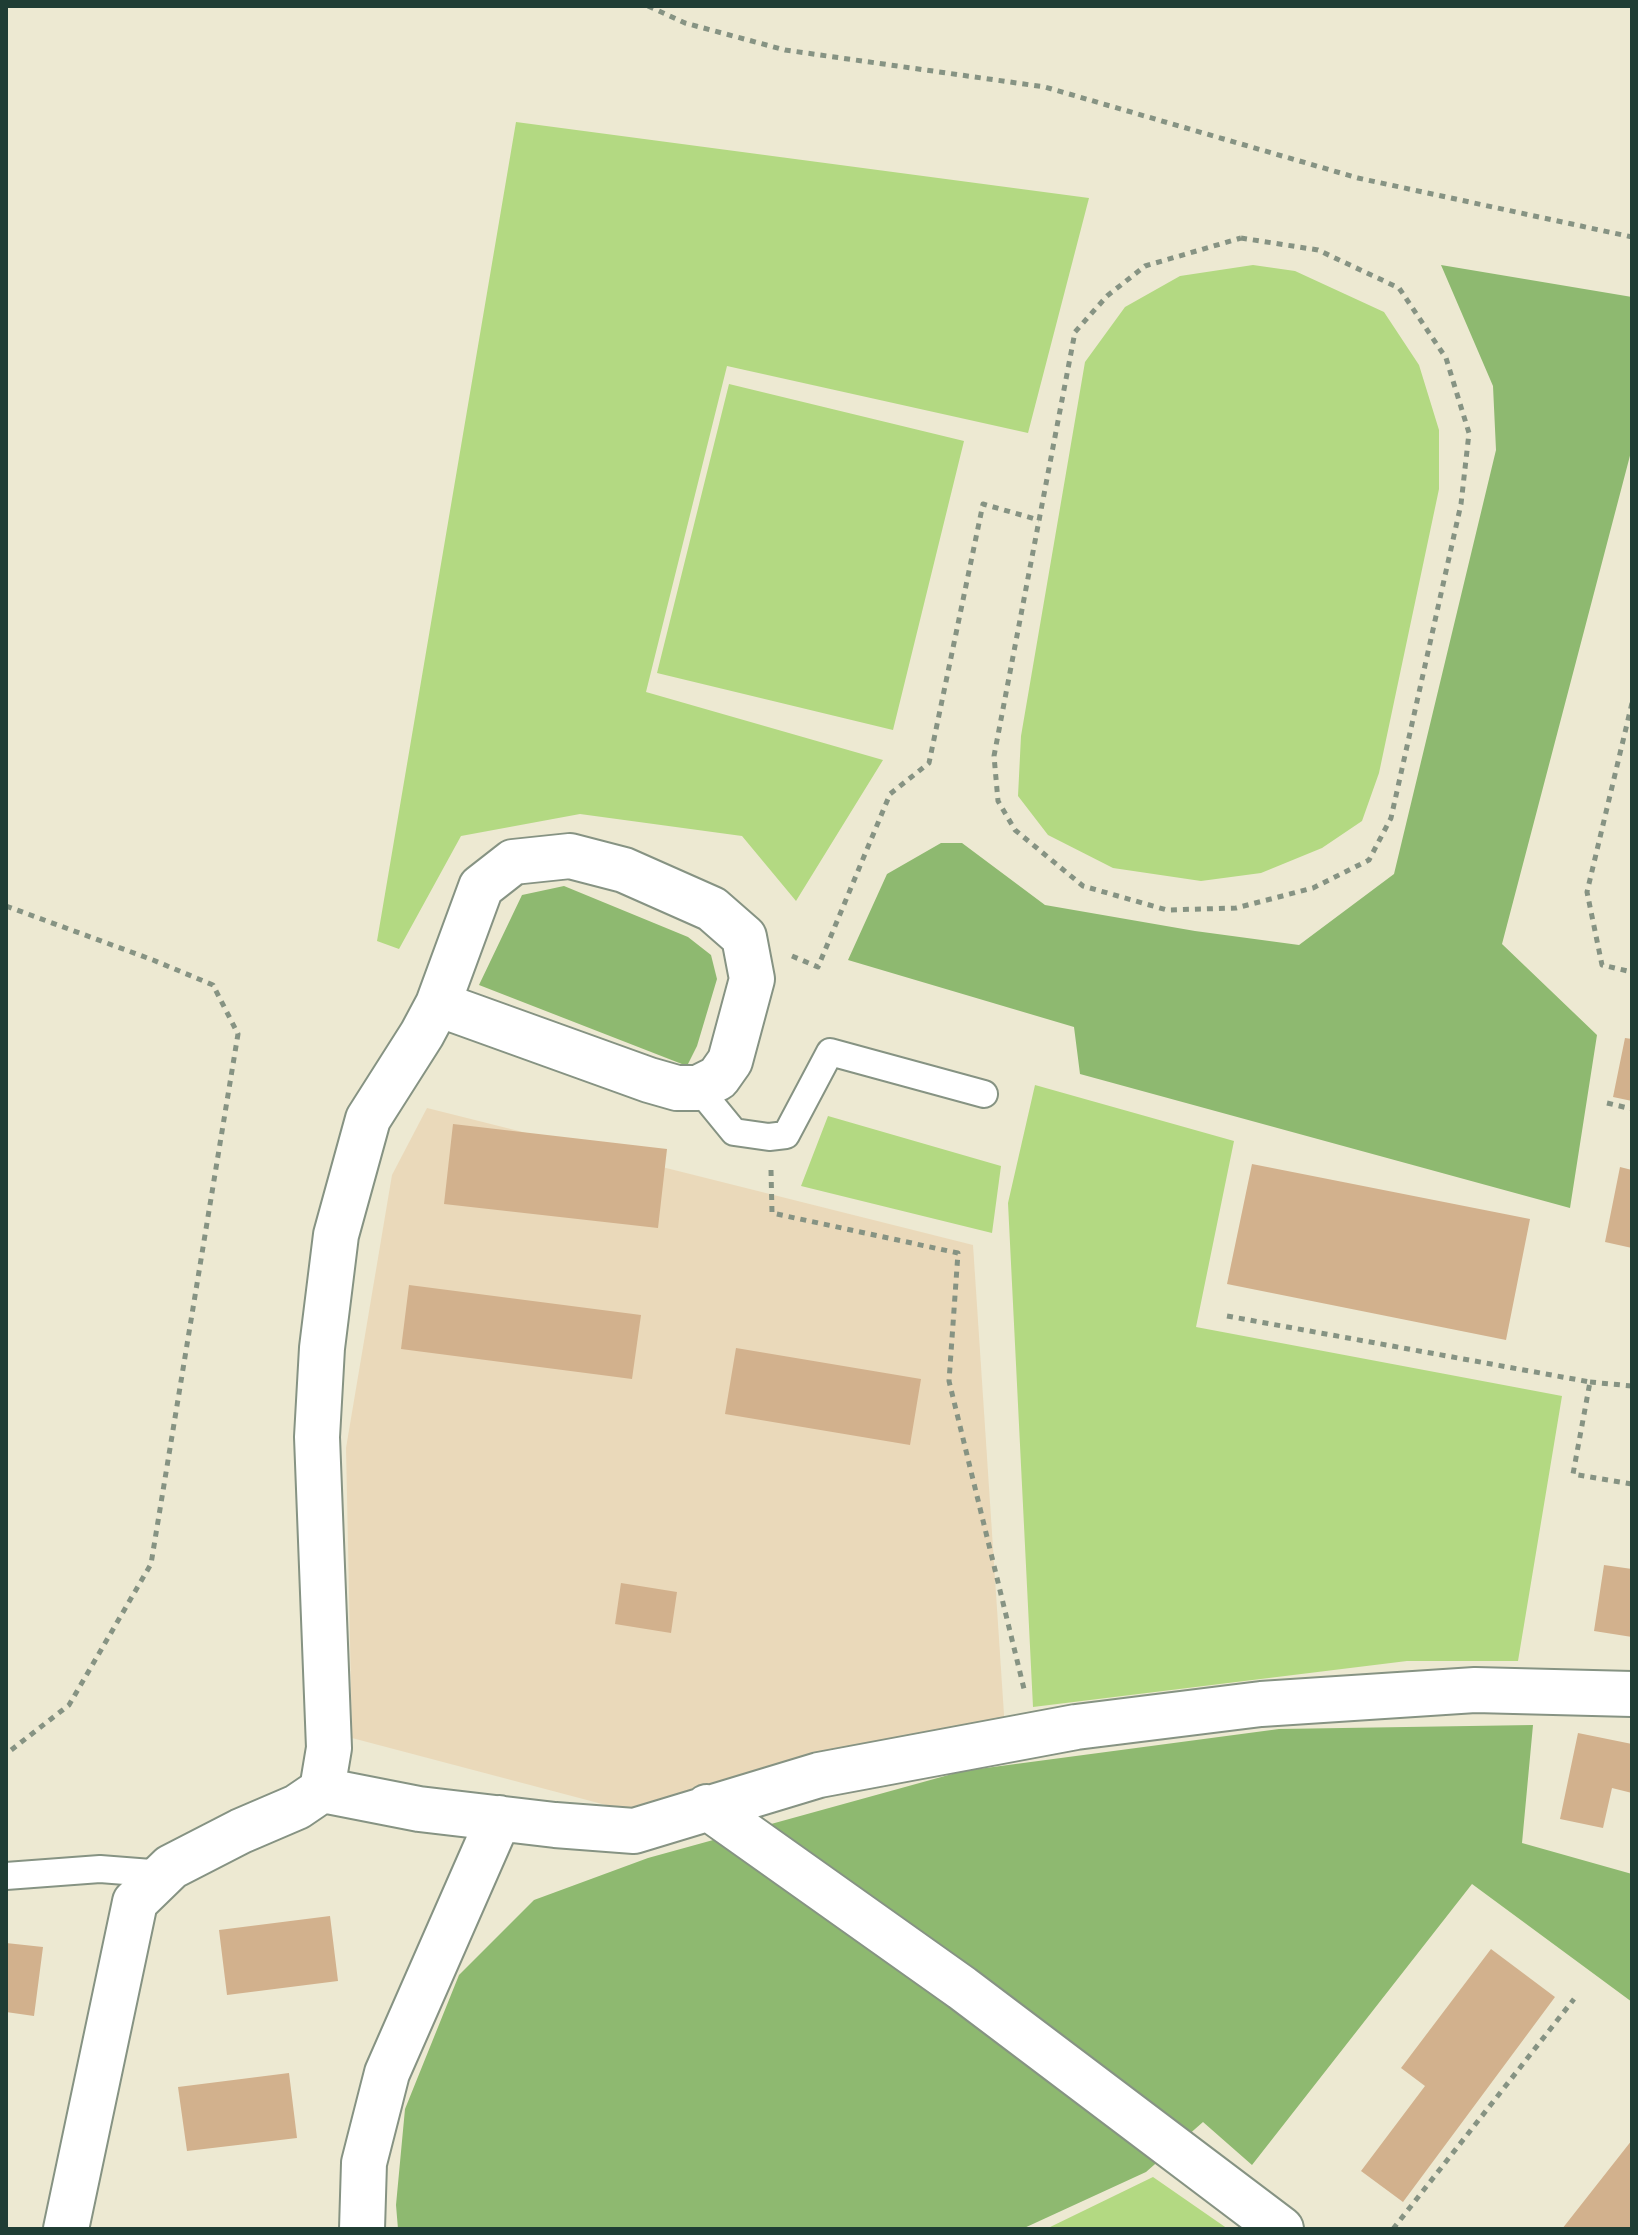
<!DOCTYPE html>
<html>
<head>
<meta charset="utf-8">
<style>
  body { margin:0 }
  #map { position:relative; width:1638px; height:2235px; overflow:hidden; background:#ede9d2; font-family:Sriracha,sans-serif }
  canvas { display:block }
  .frame { position:absolute; inset:0; border:8px solid #1f3d34; pointer-events:none }
</style>
</head>
<body>
<div id="map">
<canvas width="1638" height="2235"></canvas>
<div class="frame"></div>
</div>
<script>
const ctx = document.querySelector('canvas').getContext('2d');
ctx.lineJoin = 'round';
function fill(path, color) {
  ctx.fillStyle = color;
  ctx.fill(path, 'evenodd');
}
function shape(rows) {
  const path = new Path2D();
  for (const r of rows) {
    path.moveTo(r[0], r[1]);
    for (let i = 2; i < r.length; i += 2) path.lineTo(r[i], r[i + 1]);
  }
  return path;
}
function trace(path, color, width, dash) {
  ctx.strokeStyle = color;
  ctx.lineWidth = width;
  ctx.lineCap = dash ? 'butt' : 'round';
  ctx.setLineDash(dash || []);
  ctx.stroke(path);
}
fill(shape([
  [427,1108,973,1245,1006,1745,640,1814,352,1738,346,1448,392,1175]
]), '#ead9ba');
fill(shape([
  [516,122,1089,198,1028,433,727,366,646,692,883,760,796,901,742,836,580,814,461,836,399,949,377,941],
  [1253,265,1295,271,1384,312,1419,365,1439,430,1439,489,1379,773,1362,821,1322,848,1261,873,1201,881,1113,868,1048,835,1018,796,1021,736,1085,362,1125,307,1180,276],
  [729,384,964,441,893,730,657,673],
  [1035,1085,1234,1141,1196,1327,1562,1396,1518,1661,1407,1661,1033,1707,1008,1203],
  [828,1116,1001,1166,992,1233,801,1186],
  [1153,2177,1228,2229,1046,2229]
]), '#b3d982');
fill(shape([
  [1441,265,1632,297,1632,448,1502,944,1597,1035,1570,1208,1080,1074,1074,1027,848,960,887,874,941,843,962,843,1045,905,1195,931,1299,945,1394,874,1496,450,1493,386],
  [564,886,688,937,711,955,717,979,697,1046,687,1066,479,985,522,895],
  [1533,1725,1522,1843,1632,1874,1632,2002,1472,1884,1252,2165,1203,2122,1146,2172,1022,2229,398,2229,396,2205,405,2109,459,1975,534,1900,648,1858,963,1771,1279,1729]
]), '#8eb970');
fill(shape([
  [1625,1038,1632,1039,1632,1101,1613,1097],
  [453,1124,667,1149,658,1228,444,1204],
  [1252,1164,1530,1219,1506,1340,1227,1284],
  [1620,1167,1632,1170,1632,1248,1605,1242],
  [409,1285,641,1315,632,1379,401,1349],
  [736,1348,921,1379,910,1445,725,1414],
  [1604,1565,1632,1569,1632,1637,1594,1631],
  [621,1583,677,1592,671,1633,615,1624],
  [1578,1733,1632,1744,1632,1793,1612,1788,1603,1828,1560,1819],
  [330,1916,338,1981,227,1995,219,1930],
  [6,1943,43,1947,34,2016,6,2012],
  [1491,1949,1555,1997,1403,2202,1361,2171,1425,2086,1401,2068],
  [289,2073,297,2138,187,2151,178,2087],
  [1632,2140,1632,2229,1562,2229]
]), '#d2b18d');
const service = shape([
  [698,1088,734,1132,769,1137,786,1135,830,1052,984,1094],
  [6,1876,100,1869,164,1874]
]);
const minor = shape([
  [322,1790,419,1809,555,1825,634,1831,819,1775,1076,1727,1261,1704,1475,1690,1632,1694],
  [707,1807,962,1988,1281,2229],
  [66,2229,135,1902,171,1867,241,1831,297,1807,322,1790,329,1748,317,1437,322,1348,336,1235,368,1119,422,1034,438,1004,481,887,513,862,570,856,624,870,712,909,744,937,752,979,730,1061,718,1078,698,1088,677,1088,649,1080,438,1004],
  [362,2229,364,2163,387,2073,499,1818]
]);
trace(service, '#869383', 30);
trace(minor, '#869383', 48);
trace(shape([
  [648,6,685,23,785,50,1045,87,1358,178,1632,237],
  [1241,238,1318,250,1399,288,1446,358,1469,433,1461,504,1391,818,1369,860,1313,888,1236,908,1167,910,1083,886,1015,830,998,801,994,756,1075,332,1107,296,1145,266,1241,238],
  [1632,703,1587,892,1602,965,1632,972],
  [6,906,153,960,213,985,238,1034,151,1564,69,1705,6,1754],
  [792,956,818,967,890,794,929,763,983,504,1039,520],
  [1607,1103,1632,1109],
  [771,1170,772,1213,958,1253,949,1381,1025,1693],
  [1227,1316,1590,1382,1573,1474,1632,1484],
  [1590,1382,1632,1386],
  [1393,2229,1574,1999]
]), '#869383', 5, [6, 6]);
trace(service, '#fff', 26);
trace(minor, '#fff', 44);
</script>
</body>
</html>
